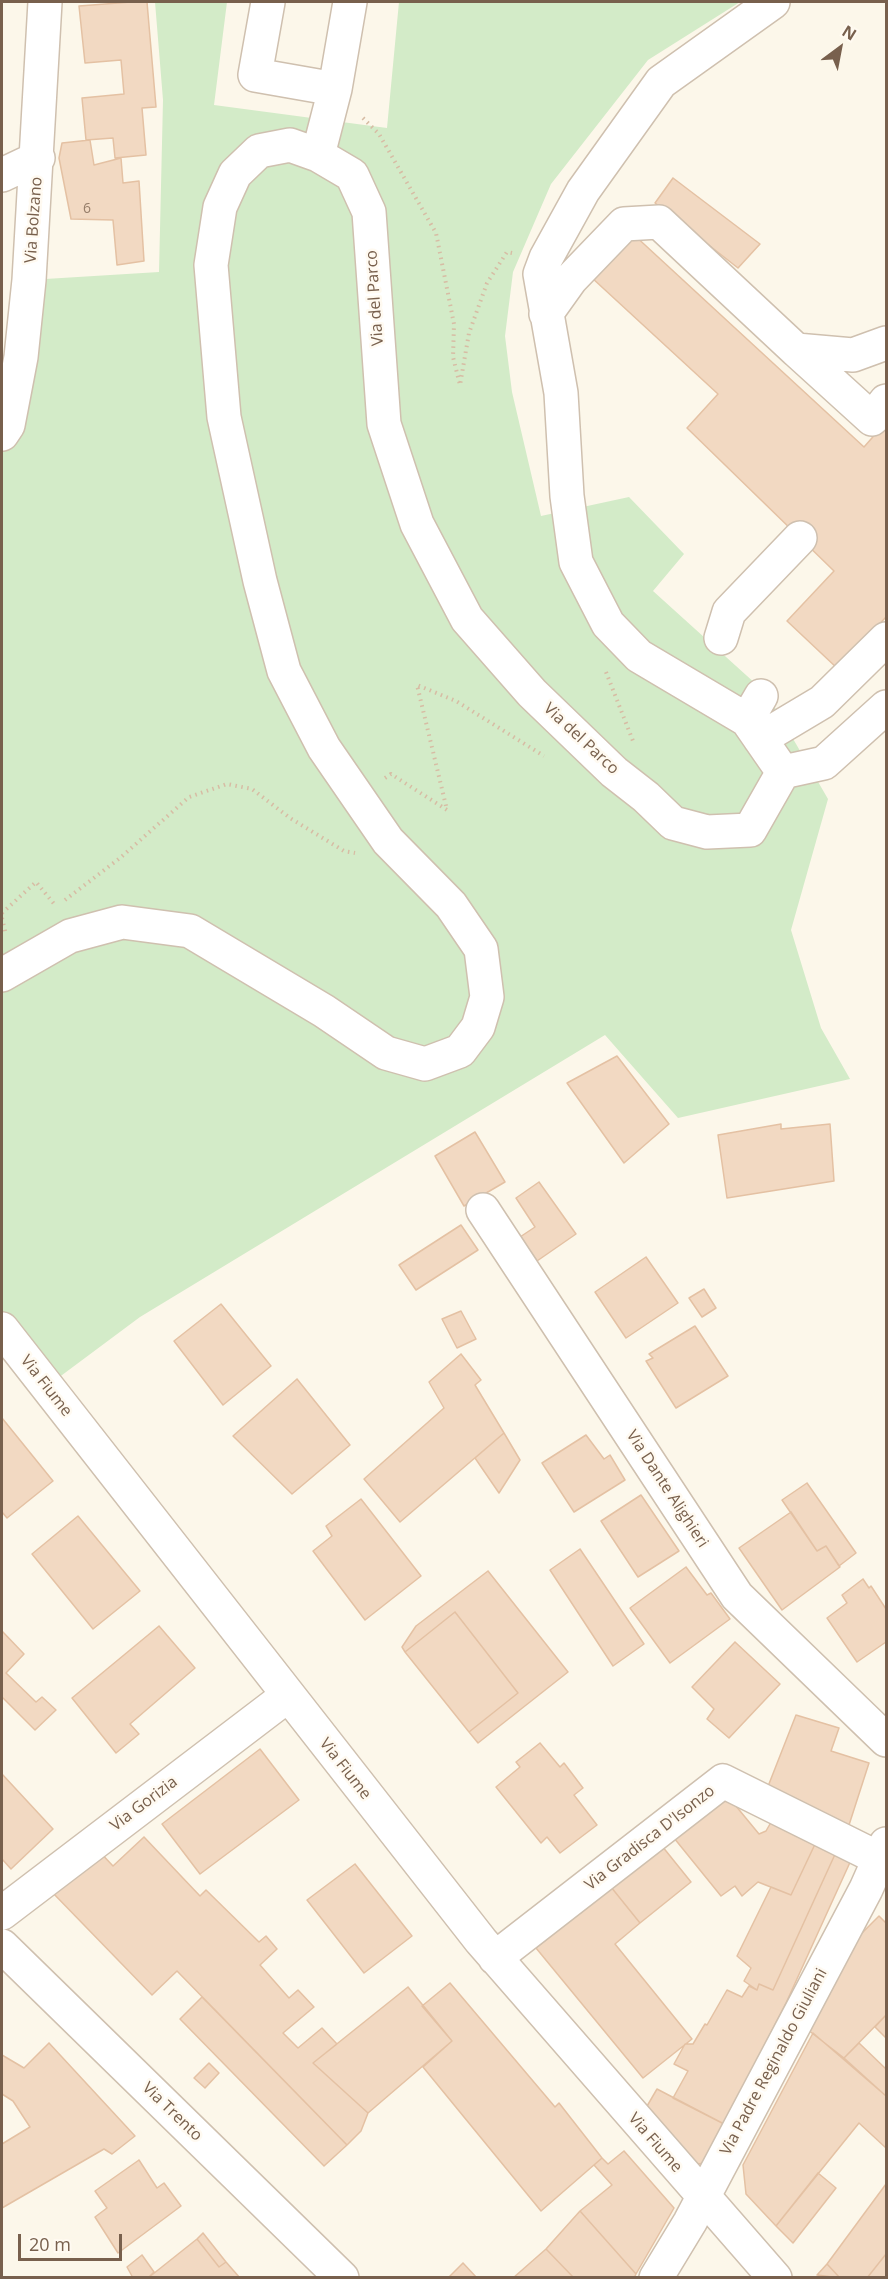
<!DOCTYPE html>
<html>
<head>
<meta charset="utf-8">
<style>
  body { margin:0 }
  #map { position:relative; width:888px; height:2279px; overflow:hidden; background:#fcf7ea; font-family:"Open Sans",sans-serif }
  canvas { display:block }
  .frame { position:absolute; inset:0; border:3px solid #78604d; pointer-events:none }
  .north { position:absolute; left:810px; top:18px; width:60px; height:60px; -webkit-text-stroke:4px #fffaf1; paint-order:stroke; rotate:32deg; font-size:16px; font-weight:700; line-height:24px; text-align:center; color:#78604d }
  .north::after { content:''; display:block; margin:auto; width:21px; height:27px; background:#78604d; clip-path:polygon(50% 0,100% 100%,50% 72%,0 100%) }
  .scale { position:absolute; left:18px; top:2234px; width:104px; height:27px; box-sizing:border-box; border:3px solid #78604d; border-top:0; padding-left:8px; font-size:18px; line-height:21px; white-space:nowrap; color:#78604d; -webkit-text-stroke:4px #fffaf1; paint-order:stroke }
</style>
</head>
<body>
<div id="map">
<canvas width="888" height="2279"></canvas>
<div class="frame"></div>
<div class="north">N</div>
<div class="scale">20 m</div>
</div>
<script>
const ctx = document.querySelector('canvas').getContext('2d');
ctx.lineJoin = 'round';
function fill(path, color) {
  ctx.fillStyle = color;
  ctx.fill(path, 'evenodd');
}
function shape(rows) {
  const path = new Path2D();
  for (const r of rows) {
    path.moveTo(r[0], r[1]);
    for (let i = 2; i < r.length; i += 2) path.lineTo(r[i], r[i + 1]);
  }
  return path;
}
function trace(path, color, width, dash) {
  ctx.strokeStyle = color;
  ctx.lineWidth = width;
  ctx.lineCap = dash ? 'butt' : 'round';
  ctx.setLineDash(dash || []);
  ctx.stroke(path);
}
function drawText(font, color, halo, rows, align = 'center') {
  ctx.font = font + ' "Open Sans",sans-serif';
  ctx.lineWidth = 5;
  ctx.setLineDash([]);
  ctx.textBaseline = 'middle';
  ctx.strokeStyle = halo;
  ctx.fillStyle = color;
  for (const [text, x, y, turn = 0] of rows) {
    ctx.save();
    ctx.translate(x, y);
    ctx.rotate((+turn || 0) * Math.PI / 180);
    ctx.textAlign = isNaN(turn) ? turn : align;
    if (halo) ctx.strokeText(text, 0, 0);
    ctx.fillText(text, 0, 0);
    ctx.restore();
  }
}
fill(shape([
  [155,2,227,2,214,105,387,128,399,2,740,2,648,60,551,184,513,272,505,336,512,392,541,516,629,497,684,554,653,591,767,694,828,799,791,930,821,1028,850,1079,678,1118,605,1035,140,1317,46,1387,2,1329,2,434,29,280,159,272,163,100]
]), '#d3ebc8');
const building = shape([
  [131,2,147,2,156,107,142,108,146,155,115,158,113,138,86,140,82,98,124,94,121,60,85,63,79,6,131,2],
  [90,140,94,165,121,158,123,183,139,181,144,261,117,265,113,220,71,219,59,158,62,143,90,140],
  [673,178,760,244,738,268,655,203,673,178],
  [632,233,864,447,886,422,886,617,838,669,787,621,834,571,687,428,718,394,591,277,632,233],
  [617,1056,669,1124,624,1163,567,1083,617,1056],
  [781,1124,781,1129,830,1124,834,1181,727,1198,718,1135,781,1124],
  [475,1132,505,1182,464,1206,435,1156,475,1132],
  [539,1182,576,1234,537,1261,520,1237,535,1227,516,1198,539,1182],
  [461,1225,478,1250,416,1290,399,1265,461,1225],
  [646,1257,678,1303,626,1338,595,1292,646,1257],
  [704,1289,716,1308,702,1317,689,1298,704,1289],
  [221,1304,271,1366,223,1405,174,1341,221,1304],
  [461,1311,476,1339,457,1348,442,1319,461,1311],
  [695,1326,728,1376,676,1408,646,1361,653,1358,649,1354,695,1326],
  [461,1354,481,1380,475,1385,504,1433,400,1522,364,1479,444,1408,429,1382,461,1354],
  [297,1379,350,1445,292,1494,233,1436,297,1379],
  [2,1418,53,1481,7,1518,2,1512,2,1418],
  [504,1433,520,1460,499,1493,475,1458,504,1433],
  [586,1435,604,1459,610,1455,625,1480,574,1512,542,1463,586,1435],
  [807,1483,856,1553,839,1566,826,1546,817,1551,782,1500,807,1483],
  [641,1495,679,1551,638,1577,601,1521,641,1495],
  [361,1499,421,1576,365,1620,313,1551,332,1536,326,1526,361,1499],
  [791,1512,817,1551,826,1546,840,1567,782,1610,739,1548,791,1512],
  [78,1516,140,1591,93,1629,32,1554,78,1516],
  [580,1549,644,1644,613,1666,550,1570,580,1549],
  [686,1567,707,1595,711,1593,730,1619,670,1663,630,1608,686,1567],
  [488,1571,568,1672,478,1743,469,1732,518,1693,455,1612,405,1652,402,1647,416,1626,488,1571],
  [863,1579,869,1588,871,1586,886,1609,886,1642,857,1662,827,1618,847,1603,842,1595,863,1579],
  [455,1612,518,1693,469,1732,405,1652,455,1612],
  [159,1626,195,1668,130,1724,139,1734,116,1753,72,1698,159,1626],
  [2,1631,24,1654,6,1673,36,1702,42,1697,56,1710,35,1730,2,1697,2,1631],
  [735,1642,780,1684,729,1738,707,1719,714,1709,692,1687,735,1642],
  [796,1715,839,1728,831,1751,869,1763,849,1825,765,1794,796,1715],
  [540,1743,560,1767,564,1763,583,1788,574,1795,597,1825,560,1853,547,1837,541,1843,496,1787,520,1767,516,1762,540,1743],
  [260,1749,299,1800,200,1874,162,1824,260,1749],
  [2,1774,53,1829,11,1869,2,1859,2,1774],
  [726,1794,759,1834,766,1831,774,1817,817,1840,791,1895,758,1882,742,1896,735,1886,721,1896,674,1838,726,1794],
  [144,1837,200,1896,206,1890,259,1942,266,1936,277,1949,260,1965,289,1998,298,1990,314,2007,283,2033,298,2048,322,2028,337,2044,313,2063,368,2113,361,2131,347,2145,177,1971,152,1995,50,1890,97,1849,113,1866,144,1837],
  [817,1840,837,1850,773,1990,759,1984,757,1990,744,1981,751,1968,737,1956,771,1887,791,1895,817,1840],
  [662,1846,691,1882,640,1923,611,1887,662,1846],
  [837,1850,852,1858,786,2003,724,2124,673,2098,688,2071,674,2064,685,2044,693,2044,705,2024,707,2025,727,1990,742,1997,749,1986,757,1990,759,1984,773,1990,837,1850],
  [355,1864,412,1936,364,1973,307,1900,355,1864],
  [611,1887,640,1923,615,1944,692,2039,643,2078,536,1948,611,1887],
  [879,1916,886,1923,886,2015,844,2058,808,2030,853,1942,879,1916],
  [450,1983,555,2107,559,2103,602,2158,541,2211,423,2067,452,2041,422,2006,450,1983],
  [408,1987,452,2041,368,2113,313,2063,408,1987],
  [202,1997,347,2145,324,2166,180,2019,202,1997],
  [886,2015,886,2038,875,2027,886,2015],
  [813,2033,886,2096,886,2148,859,2123,776,2226,746,2194,743,2165,813,2033],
  [49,2043,135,2136,112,2154,104,2149,2,2208,2,2144,30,2127,13,2101,2,2094,2,2055,24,2068,49,2043],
  [859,2043,886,2069,886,2096,844,2058,859,2043],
  [209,2063,219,2073,205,2088,194,2078,209,2063],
  [657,2089,724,2124,705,2163,697,2164,643,2113,657,2089],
  [624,2151,674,2208,636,2274,580,2211,612,2185,594,2165,602,2158,608,2164,624,2151],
  [139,2160,157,2188,164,2183,181,2206,118,2253,95,2217,107,2208,95,2191,139,2160],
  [818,2173,836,2188,793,2243,776,2226,818,2173],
  [886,2184,886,2254,867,2278,840,2278,827,2264,886,2184],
  [580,2211,636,2274,634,2278,574,2278,546,2249,580,2211],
  [203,2233,226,2262,219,2267,197,2239,203,2233],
  [197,2239,219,2267,226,2262,240,2278,148,2278,197,2239],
  [546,2249,574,2278,513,2278,546,2249],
  [886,2254,886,2278,867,2278,886,2254],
  [142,2255,154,2272,148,2278,133,2278,127,2267,142,2255],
  [463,2263,477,2278,448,2278,463,2263],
  [827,2264,840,2278,817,2275,827,2264]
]);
fill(building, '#f2d9c2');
trace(building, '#e4c1a3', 1.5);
const minor = shape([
  [268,2,255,75,335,89],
  [318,155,335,89,350,2],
  [2,175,38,158],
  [546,314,571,279,624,224,659,222,796,350,853,355,886,343],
  [796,350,872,419,886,401],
  [2,434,8,425,21,357,29,280,45,2],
  [721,638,729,612,800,538],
  [747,720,761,696],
  [760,739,822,702,886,639],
  [783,772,824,763,886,707],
  [2,975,70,936,122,922,190,931,324,1011,386,1053,425,1064,460,1051,478,1027,487,997,481,949,451,905,388,841,324,748,284,671,260,581,224,417,211,265,220,207,235,174,259,151,290,145,318,155,352,175,369,212,384,424,417,524,467,619,532,693,614,772,646,797,673,823,707,832,750,830,783,772,747,720,639,656,608,624,576,562,567,496,561,393,540,274,546,258,583,191,661,82,773,2],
  [483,1210,737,1596,886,1740],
  [2,1329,481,1941,775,2278],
  [2,1913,287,1696],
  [2,1946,342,2278],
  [495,1958,723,1781,880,1859],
  [656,2278,690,2222,866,1889,886,1844]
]);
trace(minor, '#cfc0af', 36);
trace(shape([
  [363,118,379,134,436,233,454,324,453,357,460,385,469,333,487,283,507,252,512,253],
  [606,672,633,741],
  [385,778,391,774,447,810,417,685,456,701,544,756],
  [65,900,120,858,189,797,227,784,252,789,290,818,344,851,355,853],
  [2,913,36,882,55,905],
  [2,918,6,935]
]), '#d7bca4', 4, [1.5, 4.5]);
trace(minor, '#fff', 33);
drawText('14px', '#967e6a', null, [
  ["6",87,209]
]);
drawText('16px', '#78604d', '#fffaf1', [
  ["Via Bolzano",34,220,-86],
  ["Via del Parco",375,298,-94],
  ["Via del Parco",581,739,43],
  ["Via Fiume",46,1386,52],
  ["Via Dante Alighieri",667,1489,57],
  ["Via Fiume",345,1769,52],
  ["Via Gorizia",144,1804,-37],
  ["Via Gradisca D'Isonzo",650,1838,-38],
  ["Via Padre Reginaldo Giuliani",774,2062,-62],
  ["Via Trento",172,2112,44],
  ["Via Fiume",655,2143,49]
]);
</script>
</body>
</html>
